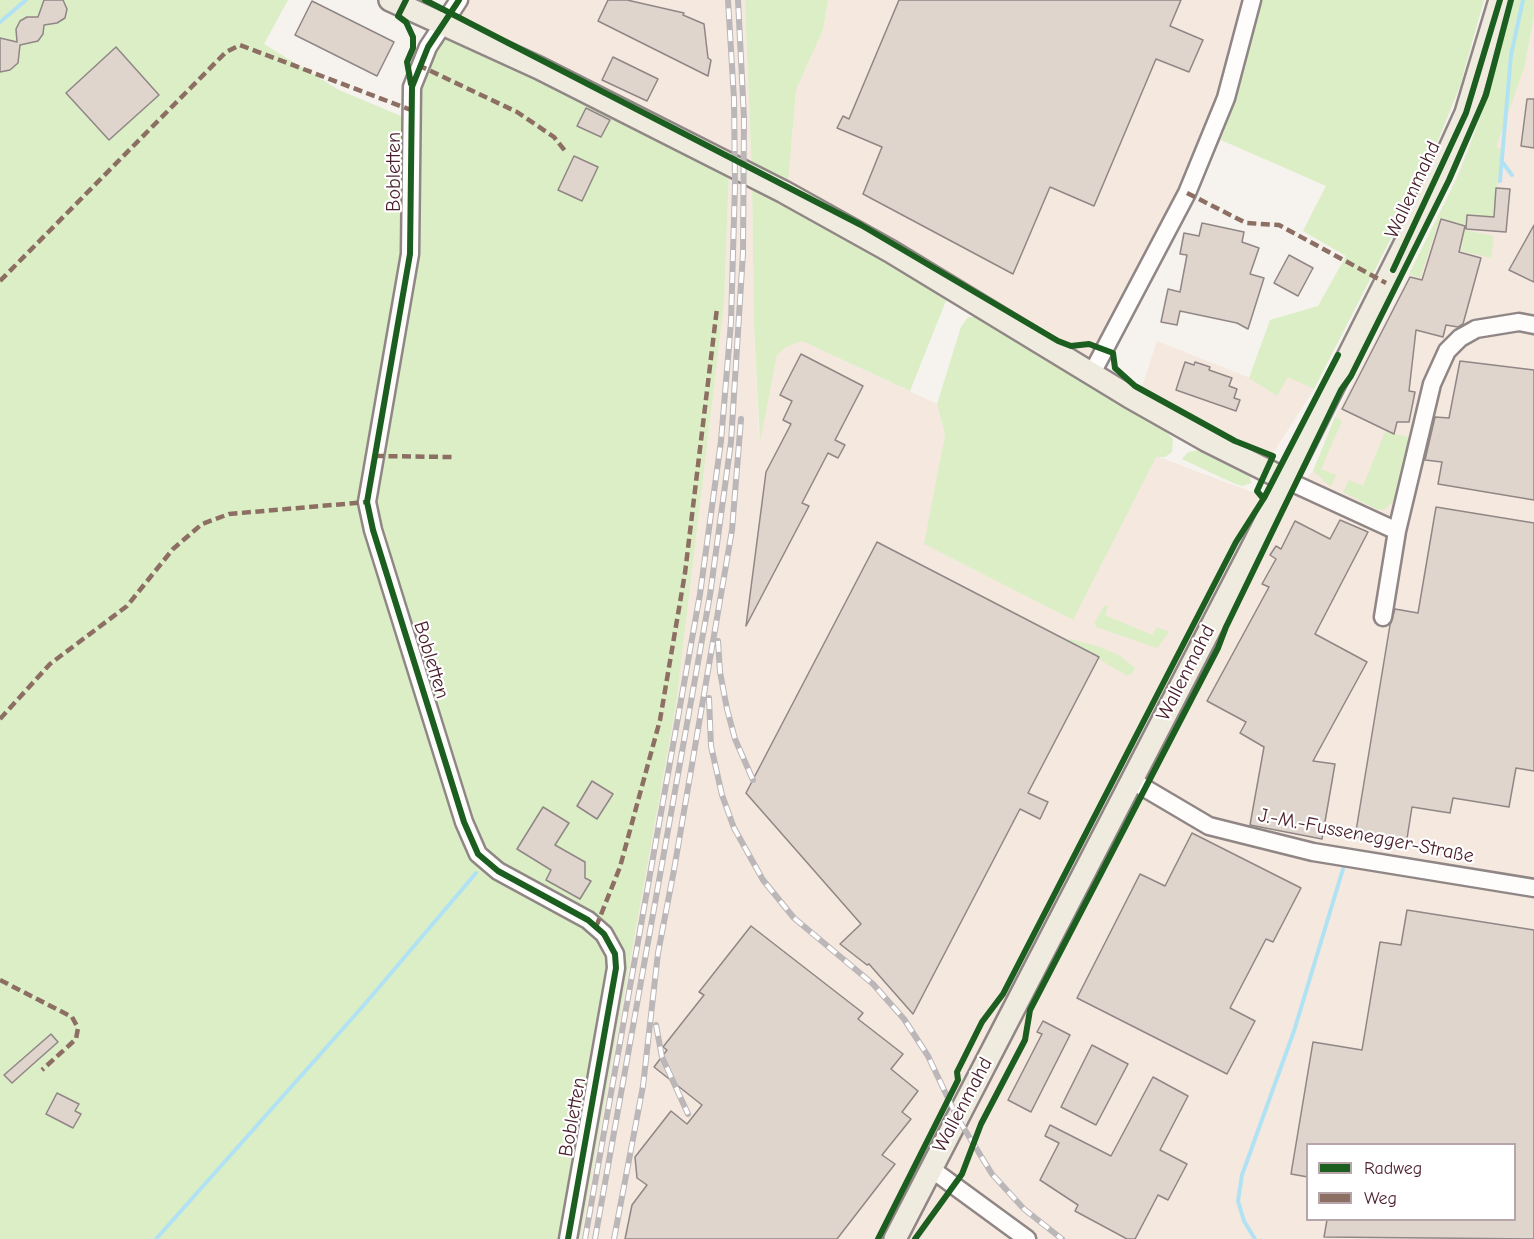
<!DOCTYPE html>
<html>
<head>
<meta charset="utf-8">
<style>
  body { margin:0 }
  #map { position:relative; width:1534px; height:1239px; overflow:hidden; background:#f6f2ee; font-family:"Comic Neue",sans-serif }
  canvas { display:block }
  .legend { position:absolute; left:1306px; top:1143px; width:210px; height:78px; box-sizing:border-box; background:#fff; border:2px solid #b7a5aa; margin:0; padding:8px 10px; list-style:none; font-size:18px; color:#4a1f2b }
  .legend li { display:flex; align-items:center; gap:12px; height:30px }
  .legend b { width:30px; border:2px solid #b7a5aa }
</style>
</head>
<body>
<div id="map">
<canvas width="1534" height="1239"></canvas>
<ul class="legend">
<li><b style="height:8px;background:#1b5e20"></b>Radweg</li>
<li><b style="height:8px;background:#8d6e63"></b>Weg</li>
</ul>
</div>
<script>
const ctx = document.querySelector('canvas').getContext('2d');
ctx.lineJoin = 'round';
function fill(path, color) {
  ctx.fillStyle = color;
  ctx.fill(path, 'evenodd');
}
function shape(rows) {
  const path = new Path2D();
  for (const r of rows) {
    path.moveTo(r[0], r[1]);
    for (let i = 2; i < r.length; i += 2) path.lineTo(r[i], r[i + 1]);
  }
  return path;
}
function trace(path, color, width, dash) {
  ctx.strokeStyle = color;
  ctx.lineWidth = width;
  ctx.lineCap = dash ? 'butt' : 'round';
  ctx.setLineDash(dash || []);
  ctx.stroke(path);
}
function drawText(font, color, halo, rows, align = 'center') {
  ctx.font = font + ' "Comic Neue",sans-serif';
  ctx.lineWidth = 4.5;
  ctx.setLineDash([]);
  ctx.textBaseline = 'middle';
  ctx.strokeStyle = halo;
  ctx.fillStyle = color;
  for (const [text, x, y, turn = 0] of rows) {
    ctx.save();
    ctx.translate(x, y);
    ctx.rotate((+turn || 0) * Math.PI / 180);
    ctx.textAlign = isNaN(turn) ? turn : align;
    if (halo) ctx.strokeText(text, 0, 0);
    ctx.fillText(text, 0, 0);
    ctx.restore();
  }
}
fill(shape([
  [469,0,745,0,752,179,754,326,759,439,777,355,786,347,802,341,937,404,945,435,925,544,1072,620,1156,456,1252,492,1294,494,1313,471,1335,417,1444,207,1470,144,1525,65,1534,15,1534,1239,918,1239,921,1232,917,1239,580,1239,676,705,724,304,729,171,450,30],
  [1308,1144,1514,1144,1514,1220,1308,1220],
  [828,0,1258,0,1245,69,1221,140,1101,369,787,195,796,90,823,30],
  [1157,341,1250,378,1277,396,1288,376,1314,389,1273,453,1259,449,1141,390]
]), '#f5e8de');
fill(shape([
  [0,0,288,0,264,44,339,90,401,116,450,30,729,170,724,304,676,705,580,1239,0,1239],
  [745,0,828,0,823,30,796,90,787,195,949,293,910,391,802,341,786,347,777,355,760,442,754,326,752,179],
  [1258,0,1484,0,1460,86,1427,168,1314,389,1288,377,1277,396,1249,378,1270,320,1318,306,1346,256,1303,231,1326,186,1221,140,1245,69],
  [1514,0,1534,0,1534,15,1525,65,1496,147,1501,148,1494,222,1468,217,1464,230,1494,236,1491,258,1461,251,1464,234,1459,232,1460,224,1440,218,1420,278,1409,274,1459,174,1489,93],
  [968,317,978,317,1163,429,1173,439,1172,452,1165,457,1156,457,1073,620,924,544,945,435,937,404,961,327],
  [1335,417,1342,421,1321,469,1336,475,1331,487,1313,471],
  [1385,432,1409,437,1394,501,1384,510,1376,509,1343,492,1349,480,1363,486],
  [1200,450,1250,476,1251,483,1242,486,1233,483,1182,459,1188,452],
  [1104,606,1108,606,1105,615,1152,635,1157,627,1169,632,1157,648,1096,627,1095,622],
  [1071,639,1103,648,1120,656,1135,668,1131,675,1126,675,1066,640]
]), '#dbeec5');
trace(shape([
  [0,22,26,0],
  [1503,163,1512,175],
  [1500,181,1511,55,1523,0],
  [156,1239,364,1005,476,873],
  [1255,1239,1244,1221,1238,1201,1242,1175,1294,1031,1343,869]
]), '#b1e2f4', 4);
const building = shape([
  [44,0,63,0,67,9,65,18,57,23,44,25,43,34,38,41,20,45,18,63,10,70,0,72,0,38,17,42,16,29,20,21,27,17,38,17,44,0],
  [608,0,627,0,684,13,683,15,704,24,708,58,711,60,708,76,598,21,608,0],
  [899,0,1181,0,1170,26,1203,40,1189,72,1156,59,1094,206,1050,187,1013,274,863,194,882,147,837,128,843,116,849,119,899,0],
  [312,1,394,42,377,76,295,35,312,1],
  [116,47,159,95,109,140,66,93,116,47],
  [613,57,658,79,647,101,602,80,613,57],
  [1527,99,1534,99,1534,148,1521,146,1527,99],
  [586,108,610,120,601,137,577,126,586,108],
  [574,156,598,167,582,201,558,190,574,156],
  [1496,188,1510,189,1506,232,1466,229,1467,215,1494,217,1496,188],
  [1441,219,1465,226,1459,252,1481,258,1463,324,1458,327,1446,325,1443,337,1416,330,1409,391,1415,392,1409,422,1397,422,1394,434,1342,409,1410,277,1422,280,1441,219],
  [1202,223,1244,232,1242,242,1259,248,1250,274,1264,278,1248,329,1237,323,1180,311,1177,325,1161,322,1168,289,1180,292,1187,255,1180,254,1184,233,1199,236,1202,223],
  [1534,225,1534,282,1509,270,1534,225],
  [1289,255,1313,268,1298,296,1274,283,1289,255],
  [801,354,863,386,835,440,845,445,838,458,828,453,802,503,809,506,746,626,766,472,791,424,783,420,792,401,780,395,801,354],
  [1460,361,1534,370,1534,500,1438,484,1442,462,1425,460,1435,417,1449,418,1460,361],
  [1185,362,1194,365,1195,362,1210,367,1209,370,1232,378,1229,386,1237,389,1234,398,1240,400,1236,411,1176,390,1185,362],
  [1436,507,1534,523,1534,771,1516,768,1509,807,1453,798,1450,813,1412,807,1406,845,1355,837,1390,625,1395,609,1418,613,1436,507],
  [1340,520,1368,532,1315,634,1367,662,1313,761,1335,764,1322,839,1250,825,1264,747,1240,733,1246,722,1207,701,1269,587,1262,584,1276,559,1270,555,1276,546,1281,549,1295,521,1330,539,1340,520],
  [877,542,1099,657,1028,793,1048,802,1040,819,1020,809,913,1014,869,964,867,965,840,944,861,924,746,793,877,542],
  [592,781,613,794,597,819,577,806,592,781],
  [543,807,569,823,555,845,585,862,585,878,591,881,580,899,546,880,551,870,517,849,543,807],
  [1192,833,1301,888,1273,942,1266,939,1230,1008,1255,1021,1227,1074,1077,998,1140,874,1165,886,1192,833],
  [1407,910,1534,930,1534,1239,1324,1237,1327,1220,1515,1220,1515,1144,1308,1144,1308,1177,1291,1174,1313,1042,1362,1050,1380,942,1401,945,1407,910],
  [751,926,863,1013,858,1019,903,1054,891,1069,918,1091,902,1112,911,1119,882,1155,895,1164,837,1239,625,1239,632,1205,647,1185,637,1178,635,1157,671,1111,687,1124,702,1105,654,1067,667,1050,663,1047,704,995,699,992,751,926],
  [1043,1021,1070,1035,1031,1112,1008,1100,1042,1034,1037,1032,1043,1021],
  [51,1034,58,1042,32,1065,12,1083,4,1075,51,1034],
  [1092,1045,1128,1064,1096,1125,1061,1107,1092,1045],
  [1153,1077,1188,1096,1160,1150,1187,1164,1168,1200,1158,1195,1135,1239,1127,1239,1075,1211,1078,1205,1040,1180,1059,1143,1045,1136,1050,1125,1111,1156,1153,1077],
  [57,1093,79,1104,75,1111,81,1114,73,1128,46,1114,57,1093]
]);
fill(building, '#dfd5cc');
trace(building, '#908686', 1.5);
const minor = shape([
  [459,0,428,47,412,87,410,254,367,502,373,530,464,822,478,854,498,871,588,920,604,934,615,954,616,968,568,1239],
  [1091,375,1187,193,1226,98,1252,0],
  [1286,480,1397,531],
  [1383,617,1397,531,1432,384,1447,351,1460,338,1476,329,1519,322,1534,325],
  [1131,780,1209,826,1313,852,1534,888],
  [930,1168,1027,1239]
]);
const major = shape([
  [390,0,539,68,784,192,890,251,1130,397,1206,440,1286,480],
  [895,1239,1256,540,1423,208,1466,113,1500,0]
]);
trace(minor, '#908686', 21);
trace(major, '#908686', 26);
trace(minor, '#fefdfc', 16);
trace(major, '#efebdf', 21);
const rail = shape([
  [718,641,720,672,727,709,735,739,753,780],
  [709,698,711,746,722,795,734,828,763,880,794,918,873,984,904,1019,928,1056,957,1117,992,1174,1024,1209,1062,1239],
  [656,1025,662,1057,688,1114],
  [585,1239,700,594,721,441,731,322,735,184,734,99,728,0],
  [595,1239,710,595,731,442,743,253,744,118,738,0],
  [614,1239,643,1086,658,953,674,870,732,530,741,419]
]);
trace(rail, '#bbb6b7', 6);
trace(rail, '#fff', 4, [11]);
trace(shape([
  [418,65,517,112,554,137,566,152],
  [1187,193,1246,223,1279,225,1386,283],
  [0,281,226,52,240,45,411,110],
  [375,456,452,457],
  [0,719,50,664,127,606,173,549,202,524,229,514,367,502],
  [596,927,620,867,660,720,685,573,717,308],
  [0,980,72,1017,78,1028,76,1039,42,1070]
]), '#8d6e63', 4.5, [9, 4.5]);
trace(shape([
  [406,0,398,16,406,22,413,37,413,48,407,62,411,84],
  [425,0,861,225,1058,341,1071,346,1089,344,1113,353,1115,368,1135,386,1235,441,1273,456,1257,491,1262,497],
  [459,0,428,47,412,87,410,254,367,502,373,530,464,822,478,854,498,871,588,920,604,934,615,954,616,968,568,1239],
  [1393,270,1466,113,1500,0],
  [878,1239,958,1080,957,1072,982,1022,1003,994,1236,542,1264,498,1338,355],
  [915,1239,962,1174,981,1124,1025,1040,1030,1010,1218,648,1226,627,1341,390,1351,376,1449,180,1486,95,1511,0]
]), '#1b5e20', 6);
drawText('20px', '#4a1f2b', '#fff', [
  ["Bobletten",394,172,-90],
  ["Wallenmahd",1413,190,-65],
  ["Bobletten",431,660,73],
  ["Wallenmahd",1186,673,-63],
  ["J.-M.-Fussenegger-Straße",1366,836,11],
  ["Wallenmahd",963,1105,-62],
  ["Bobletten",573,1117,-80]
]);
</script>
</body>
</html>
